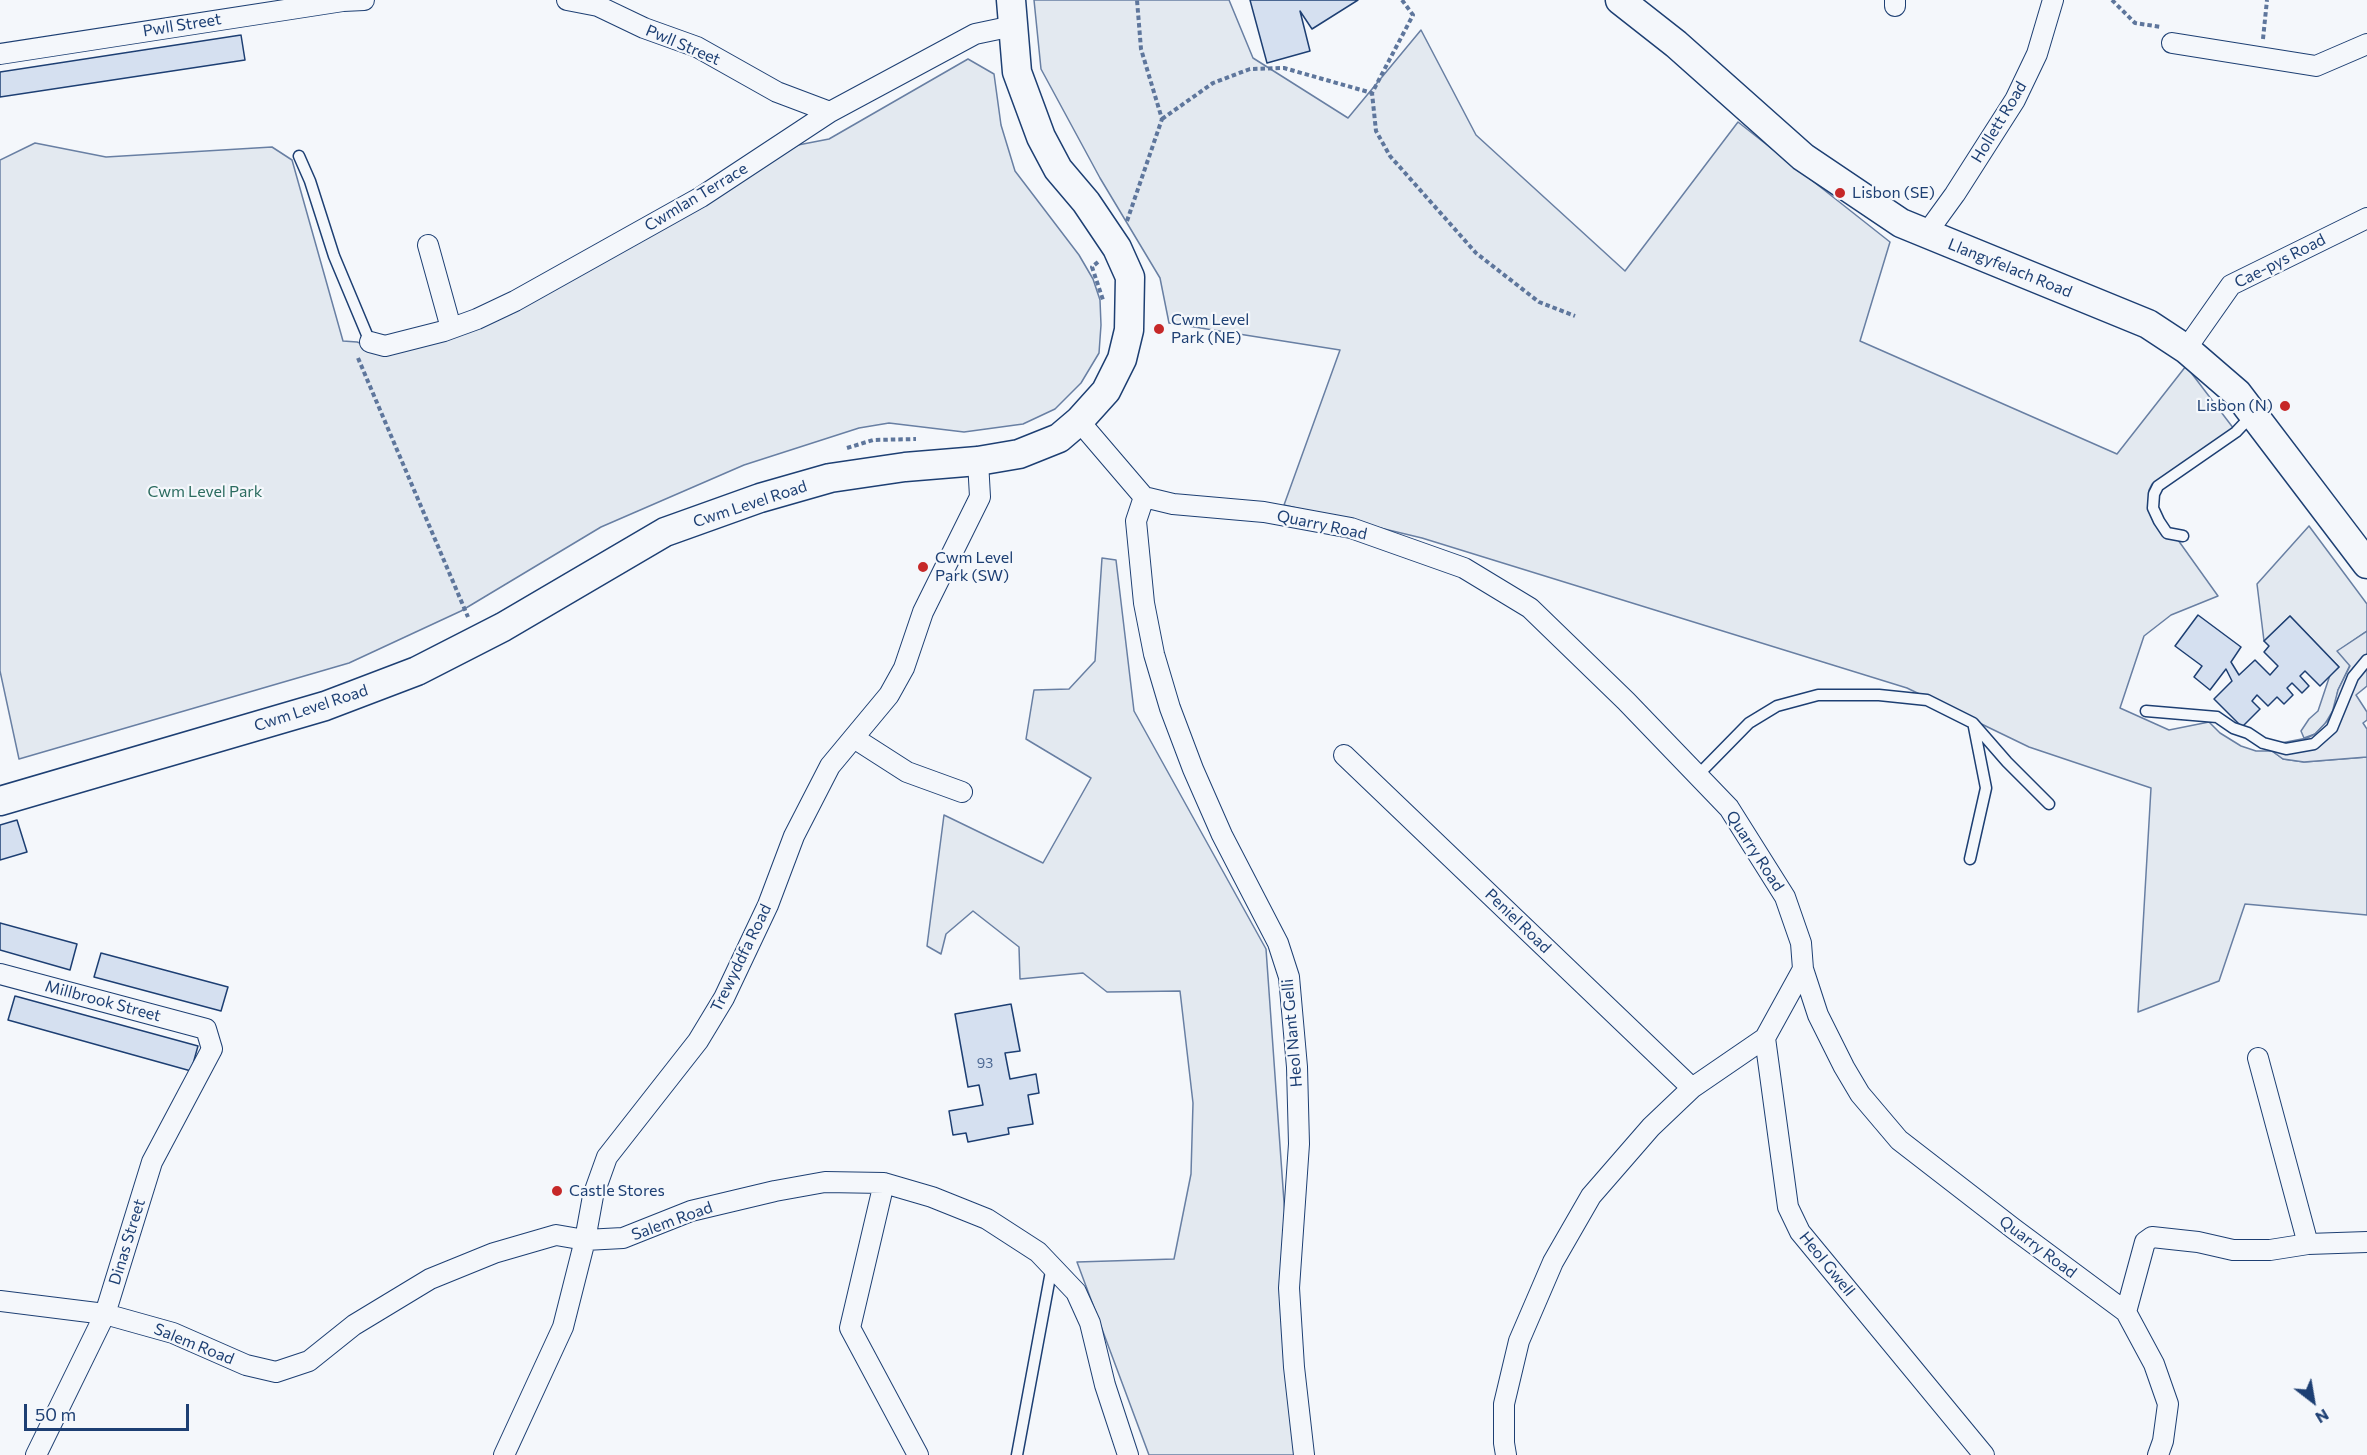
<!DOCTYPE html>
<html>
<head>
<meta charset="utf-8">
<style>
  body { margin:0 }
  #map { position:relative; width:2367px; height:1455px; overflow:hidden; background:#f4f7fb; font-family:Commissioner,sans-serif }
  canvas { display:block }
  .north { position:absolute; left:2283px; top:1371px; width:60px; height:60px; -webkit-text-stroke:4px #f4f7fb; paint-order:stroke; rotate:149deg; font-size:16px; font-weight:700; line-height:24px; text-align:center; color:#1d3f73 }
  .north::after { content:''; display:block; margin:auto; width:21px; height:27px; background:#1d3f73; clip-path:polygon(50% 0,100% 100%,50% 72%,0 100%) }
  .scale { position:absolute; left:24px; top:1404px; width:165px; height:27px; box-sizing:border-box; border:3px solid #1d3f73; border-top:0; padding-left:8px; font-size:18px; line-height:21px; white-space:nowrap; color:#1d3f73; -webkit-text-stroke:4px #f4f7fb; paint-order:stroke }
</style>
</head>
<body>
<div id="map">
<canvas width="2367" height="1455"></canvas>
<div class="north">N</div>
<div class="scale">50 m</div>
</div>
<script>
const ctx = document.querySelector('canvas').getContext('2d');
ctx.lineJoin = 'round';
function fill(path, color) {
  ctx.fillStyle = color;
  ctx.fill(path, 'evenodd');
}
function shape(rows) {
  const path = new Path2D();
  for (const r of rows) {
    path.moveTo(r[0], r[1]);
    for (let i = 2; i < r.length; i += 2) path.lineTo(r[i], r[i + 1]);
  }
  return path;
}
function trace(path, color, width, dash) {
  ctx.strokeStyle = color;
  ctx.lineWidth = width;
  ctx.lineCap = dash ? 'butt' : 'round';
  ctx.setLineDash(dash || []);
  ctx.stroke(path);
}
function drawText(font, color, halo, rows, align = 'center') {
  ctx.font = font + ' Commissioner,sans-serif';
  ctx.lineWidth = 4.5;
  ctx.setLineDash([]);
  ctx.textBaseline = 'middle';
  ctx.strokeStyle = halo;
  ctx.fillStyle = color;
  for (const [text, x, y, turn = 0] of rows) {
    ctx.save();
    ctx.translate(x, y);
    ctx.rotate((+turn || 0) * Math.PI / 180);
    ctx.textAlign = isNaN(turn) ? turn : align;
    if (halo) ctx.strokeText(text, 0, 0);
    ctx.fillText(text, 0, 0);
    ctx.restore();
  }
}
const green = shape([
  [1034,0,1229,0,1253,58,1348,118,1421,30,1476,135,1625,271,1738,122,1890,242,1860,341,2117,454,2186,366,2234,429,2152,484,2149,490,2151,512,2178,540,2218,596,2171,615,2144,636,2120,708,2169,730,2209,722,2220,733,2241,746,2256,751,2272,751,2283,759,2304,762,2367,757,2367,915,2245,904,2219,981,2138,1012,2151,788,2029,747,1907,688,1422,538,1284,505,1340,350,1169,323,1160,278,1100,178,1041,69,1034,0],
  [968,59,994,74,1001,125,1015,171,1079,255,1093,279,1100,300,1101,325,1099,353,1081,383,1055,409,1023,424,964,432,889,423,859,428,744,465,601,527,461,611,349,663,19,759,0,671,0,160,35,143,106,157,272,147,292,160,343,341,357,342,389,353,672,220,798,145,829,139,968,59],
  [2309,526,2367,604,2367,631,2338,651,2350,665,2338,690,2335,707,2325,724,2315,734,2304,738,2301,731,2309,719,2318,711,2330,675,2339,667,2290,616,2264,641,2257,584,2309,526],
  [1102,558,1116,560,1134,711,1266,949,1302,1455,1149,1455,1077,1262,1174,1259,1191,1174,1193,1103,1180,991,1107,992,1083,973,1020,979,1019,947,973,911,946,934,941,954,927,946,944,815,1043,863,1091,778,1026,739,1034,690,1069,689,1095,661,1102,558]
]);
fill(green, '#e3e9f0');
trace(green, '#687fa3', 1.5);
const parking = shape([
  [2367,631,2367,686,2356,695,2367,712,2367,720,2363,723,2367,729,2367,757,2304,762,2283,759,2272,751,2276,744,2307,738,2315,734,2331,717,2338,690,2350,666,2337,651,2367,631]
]);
fill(parking, '#e3e8f0');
trace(parking, '#687fa3', 1.5);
const building = shape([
  [1250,0,1358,0,1312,29,1300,11,1310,51,1267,63,1250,0],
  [241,35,245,60,0,97,0,72,241,35],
  [2198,615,2241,647,2231,662,2239,675,2255,660,2270,675,2278,666,2264,652,2269,646,2264,641,2290,616,2339,667,2320,686,2305,671,2300,676,2309,686,2302,693,2292,683,2287,688,2293,695,2284,704,2277,697,2268,706,2257,695,2252,701,2260,709,2242,727,2214,699,2232,681,2226,669,2210,690,2194,677,2202,666,2175,646,2198,615],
  [17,820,27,852,0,860,0,825,17,820],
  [0,923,77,944,70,970,0,950,0,923],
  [101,953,228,987,221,1011,94,977,101,953],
  [15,996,198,1046,191,1071,8,1020,15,996],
  [1011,1004,1020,1051,1005,1053,1010,1079,1036,1074,1039,1093,1028,1095,1033,1124,1008,1128,1009,1134,968,1142,966,1133,953,1135,949,1111,983,1105,979,1085,968,1087,955,1014,1011,1004]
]);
fill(building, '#d5e0f0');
trace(building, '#1d3f73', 1.5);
const lane = shape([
  [299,156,310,181,334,256,370,342],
  [2183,536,2167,533,2159,521,2153,508,2154,494,2158,486,2236,432,2252,415],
  [2146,711,2217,717,2233,728,2248,733,2263,743,2286,749,2314,744,2332,728,2353,677,2367,660],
  [1697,776,1749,723,1777,706,1818,695,1879,695,1927,700,1973,723,2007,762,2049,804],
  [1970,859,1986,788,1974,727],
  [1017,1455,1052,1266]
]);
const street = shape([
  [567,0,598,6,644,28,697,47,777,92,830,112],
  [1895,6,1895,0],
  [2172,43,2316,66,2367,44],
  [0,54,343,1,364,0],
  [1926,234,1955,194,2015,100,2037,54,2053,0],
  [428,245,451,328],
  [370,342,385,346,444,331,477,319,515,301,701,197,830,112,975,34,1013,26],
  [2186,349,2231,285,2367,218],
  [1079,421,1144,497,1173,504,1264,512,1351,528,1464,568,1530,608,1626,701,1729,808,1785,897,1801,943,1803,969,1818,1015,1844,1067,1860,1094,1899,1140,2014,1229,2126,1312,2154,1364,2168,1404,2163,1441,2158,1455],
  [1144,497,1136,521,1144,603,1154,654,1170,708,1193,769,1222,835,1278,943,1289,977,1297,1067,1299,1144,1289,1288,1294,1367,1304,1455],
  [854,738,907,772,962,792],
  [1344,755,1692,1088],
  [1803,969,1765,1038,1788,1207,1800,1232,1984,1455],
  [0,974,206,1029,212,1049,152,1162,105,1314,36,1455],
  [2258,1058,2308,1244],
  [884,1183,850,1328,918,1455],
  [0,1301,105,1314,173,1333,246,1365,276,1372,309,1361,354,1325,430,1279,494,1253,556,1235,585,1240,623,1238,691,1211,775,1191,825,1182,884,1183,932,1197,987,1219,1038,1252,1076,1292,1090,1323,1105,1385,1128,1455],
  [2126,1312,2145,1242,2152,1237,2198,1242,2233,1250,2270,1250,2308,1244,2367,1242],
  [504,1455,563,1327,585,1240,593,1196,607,1157,698,1041,724,998,768,905,794,836,830,766,889,695,904,668,923,612,980,497,978,461],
  [1506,1455,1504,1443,1504,1404,1519,1341,1553,1262,1591,1196,1651,1127,1692,1088,1765,1038]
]);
const secondary = shape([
  [1620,0,1676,44,1803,157,1901,223,2148,324,2186,349,2237,393,2367,564],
  [0,801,325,706,417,671,503,627,665,532,760,498,830,478,905,467,978,461,1019,454,1059,438,1079,421,1106,391,1122,359,1129,330,1130,277,1117,248,1086,202,1058,169,1041,137,1017,72,1011,0]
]);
trace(lane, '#1d3f73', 13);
trace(street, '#1d3f73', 22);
trace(secondary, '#1d3f73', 31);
trace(shape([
  [1402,0,1413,15,1372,93,1376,131,1390,156,1476,253,1539,302,1575,316],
  [2112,0,2135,23,2161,27],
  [2263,39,2267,0],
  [1162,119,1213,83,1250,69,1284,68,1372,93],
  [1127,221,1162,119,1141,49,1137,0],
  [1098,262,1092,267,1103,300],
  [358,358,468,617],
  [847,448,873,440,916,439]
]), '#5e769c', 4, [4.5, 3]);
trace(lane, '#f4f7fb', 10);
trace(street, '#f4f7fb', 20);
trace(secondary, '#f4f7fb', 28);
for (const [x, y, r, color] of [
  [1840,193,6,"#c62828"],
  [1159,329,6,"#c62828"],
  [2285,406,6,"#c62828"],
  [923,567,6,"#c62828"],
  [557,1191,6,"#c62828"]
]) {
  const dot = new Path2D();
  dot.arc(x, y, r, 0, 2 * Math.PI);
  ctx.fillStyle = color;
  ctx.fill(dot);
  trace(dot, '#f4f7fb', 2);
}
drawText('14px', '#4b6792', null, [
  ["93",985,1063]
]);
drawText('16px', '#1d3f73', '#f4f7fb', [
  ["Pwll Street",182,25,-9],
  ["Pwll Street",683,45,23],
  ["Hollett Road",1999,122,-59],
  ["Cwmlan Terrace",696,197,-31],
  ["Cae-pys Road",2280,261,-27],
  ["Llangyfelach Road",2010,268,22],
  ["Cwm Level Road",750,504,-18],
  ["Quarry Road",1322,525,12],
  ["Cwm Level Road",311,708,-18],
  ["Quarry Road",1755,851,57],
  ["Peniel Road",1518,921,44],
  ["Trewyddfa Road",741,958,-64],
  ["Millbrook Street",103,1001,15],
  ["Heol Nant Gelli",1292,1033,-95],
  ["Salem Road",672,1221,-20],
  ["Dinas Street",127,1242,-73],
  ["Quarry Road",2038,1247,37],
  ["Heol Gwell",1827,1264,51],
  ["Salem Road",194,1344,22]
]);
drawText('16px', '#1d3f73', '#f4f7fb', [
  ["Lisbon (SE)",1852,193],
  ["Cwm Level",1171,320],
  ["Park (NE)",1171,338],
  ["Lisbon (N)",2273,406,"right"],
  ["Cwm Level",935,558],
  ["Park (SW)",935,576],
  ["Castle Stores",569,1191]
], 'left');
drawText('16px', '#2c6c60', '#f4f7fb', [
  ["Cwm Level Park",205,492]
]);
</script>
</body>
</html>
